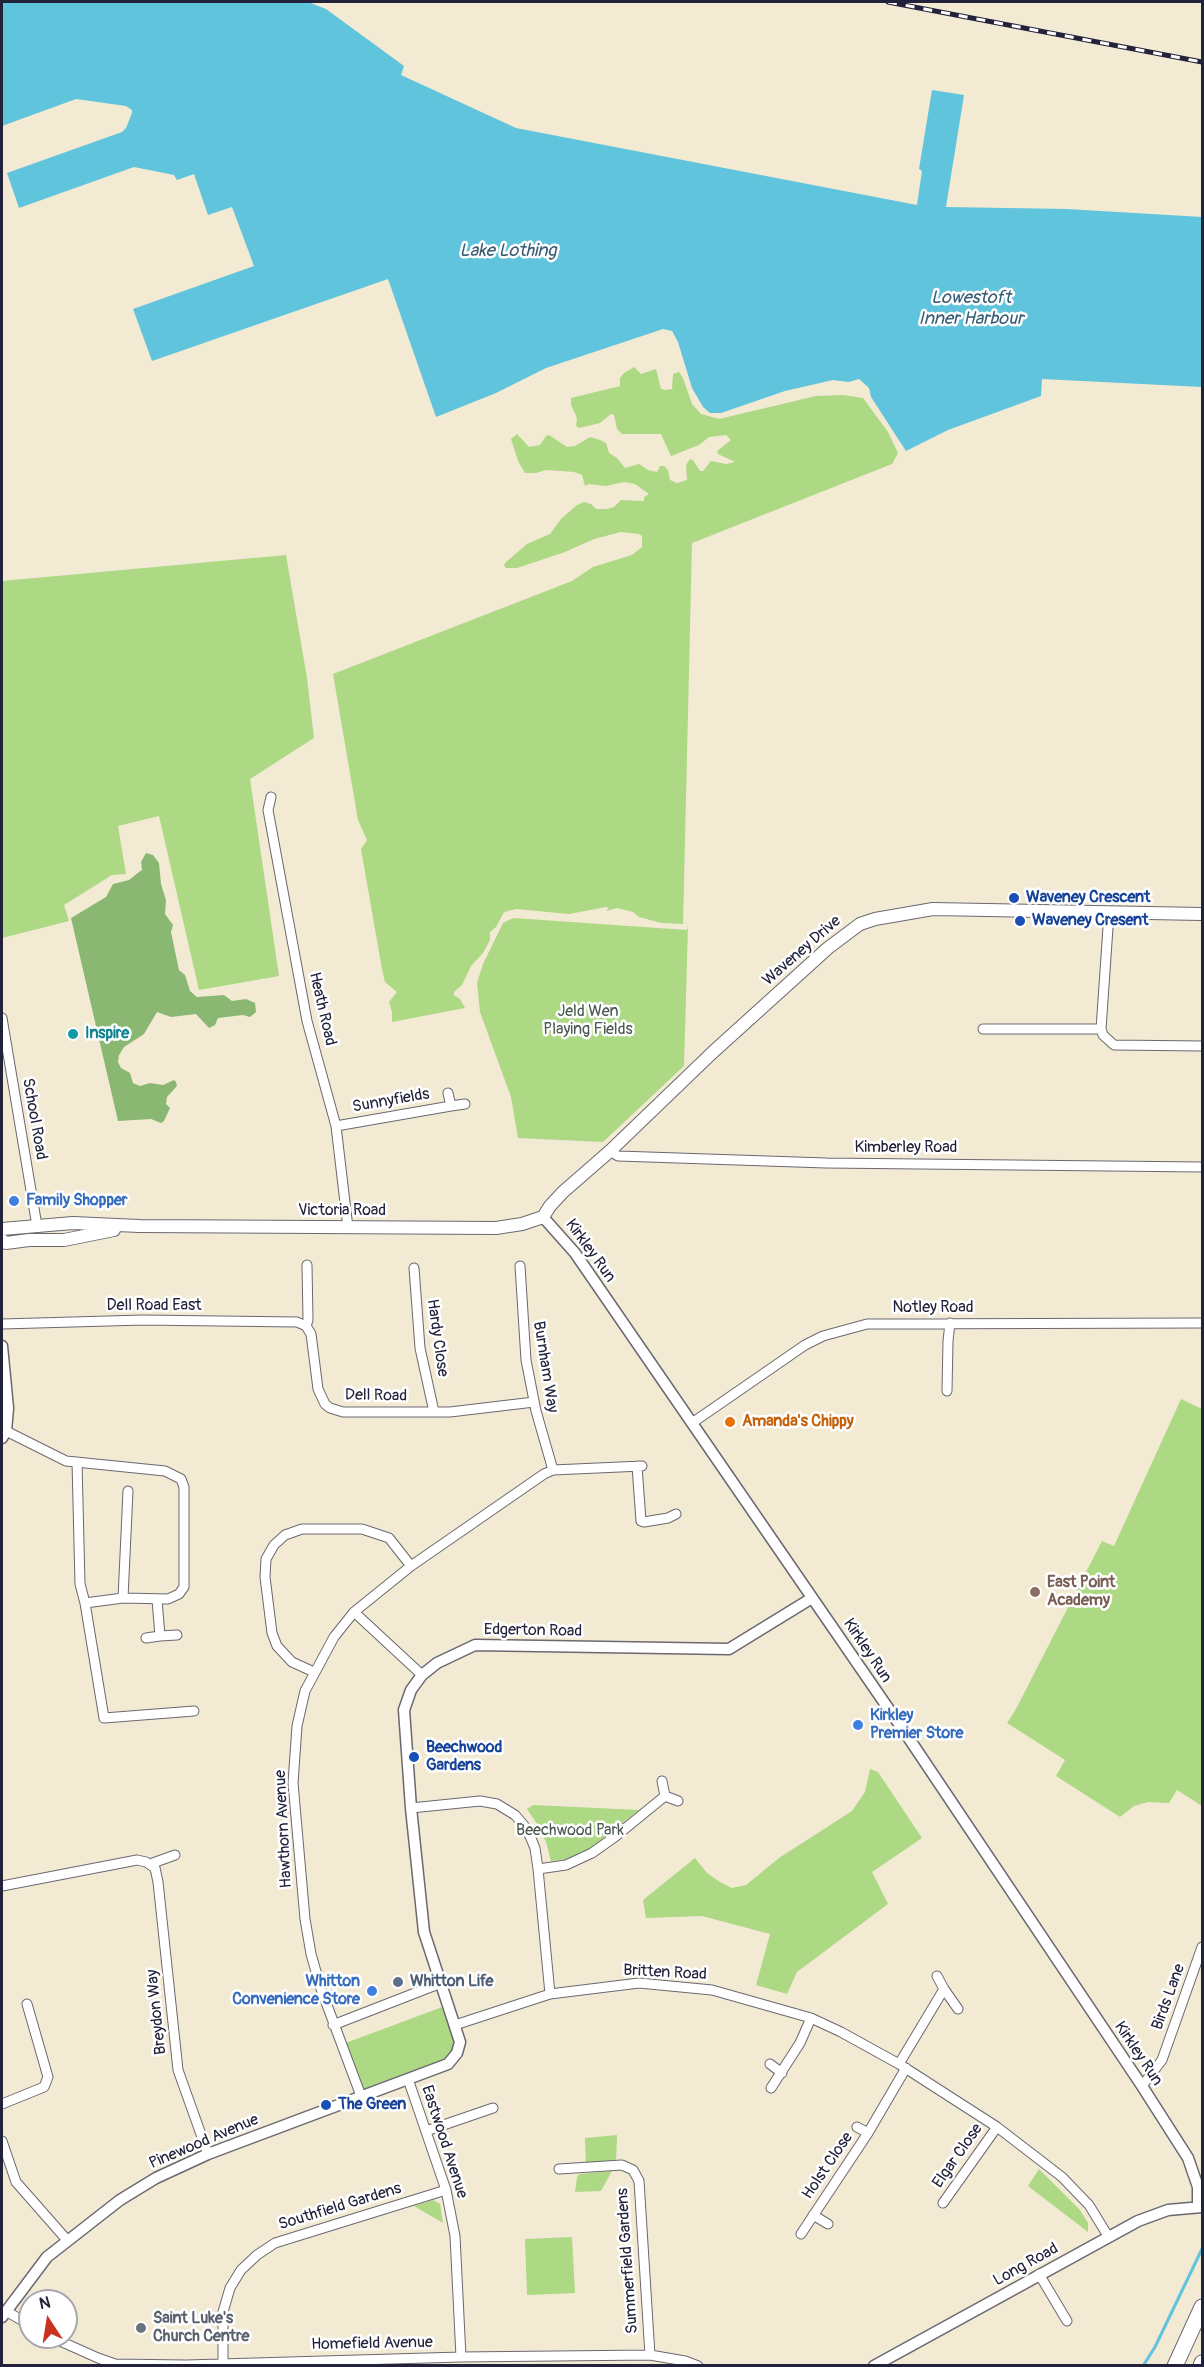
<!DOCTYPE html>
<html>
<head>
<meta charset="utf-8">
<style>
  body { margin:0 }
  #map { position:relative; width:1204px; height:2367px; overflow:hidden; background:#f3ead4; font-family:Pangolin,sans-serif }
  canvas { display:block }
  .frame { position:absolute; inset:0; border:3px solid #22223b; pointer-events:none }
  .north { position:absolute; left:18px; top:2289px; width:60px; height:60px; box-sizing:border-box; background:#fff; border:2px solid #a7a7b1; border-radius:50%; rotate:348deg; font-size:16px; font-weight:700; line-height:24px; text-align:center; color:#22223b }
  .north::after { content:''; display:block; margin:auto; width:21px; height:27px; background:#c8321e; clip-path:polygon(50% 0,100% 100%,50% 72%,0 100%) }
</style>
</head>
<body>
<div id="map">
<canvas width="1204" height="2367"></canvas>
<div class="frame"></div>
<div class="north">N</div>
</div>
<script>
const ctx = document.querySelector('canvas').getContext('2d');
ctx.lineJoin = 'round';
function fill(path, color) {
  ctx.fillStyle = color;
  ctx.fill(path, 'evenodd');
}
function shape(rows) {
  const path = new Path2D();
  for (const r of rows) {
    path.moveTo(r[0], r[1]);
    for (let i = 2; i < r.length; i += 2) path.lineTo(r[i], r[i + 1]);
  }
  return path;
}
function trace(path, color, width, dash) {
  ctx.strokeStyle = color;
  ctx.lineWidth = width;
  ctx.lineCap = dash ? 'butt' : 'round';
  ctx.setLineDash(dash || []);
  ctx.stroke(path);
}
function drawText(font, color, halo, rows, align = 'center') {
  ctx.font = font + ' Pangolin,sans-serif';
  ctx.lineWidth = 5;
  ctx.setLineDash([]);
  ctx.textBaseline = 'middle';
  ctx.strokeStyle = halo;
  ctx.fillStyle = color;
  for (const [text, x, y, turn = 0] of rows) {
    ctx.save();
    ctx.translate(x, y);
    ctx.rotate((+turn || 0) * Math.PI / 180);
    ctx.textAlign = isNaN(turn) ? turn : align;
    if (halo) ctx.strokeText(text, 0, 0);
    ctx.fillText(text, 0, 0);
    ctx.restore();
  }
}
fill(shape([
  [634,367,641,374,656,369,661,389,666,390,672,389,673,374,679,372,683,378,692,404,701,414,719,419,816,396,843,395,863,398,888,432,898,453,892,464,692,543,683,924,661,923,639,917,633,912,617,908,606,911,609,908,606,907,569,914,516,909,504,912,496,927,490,932,490,940,483,953,471,966,462,985,454,992,454,995,460,999,465,1008,392,1022,392,1012,389,1002,397,992,385,982,382,969,361,849,367,840,358,820,333,674,572,581,593,567,632,555,642,547,642,536,639,534,621,532,594,539,565,552,517,568,506,568,504,565,506,562,527,544,550,534,561,519,577,505,584,502,591,504,596,509,607,509,614,507,621,500,644,501,644,497,649,494,635,484,624,482,606,486,588,484,585,486,582,475,574,472,546,470,536,473,525,473,518,461,511,439,517,434,529,447,540,445,546,436,549,435,567,447,575,446,590,437,600,440,606,443,609,453,617,458,625,468,639,464,648,470,657,472,660,466,664,466,668,470,670,480,677,483,687,480,686,465,690,459,693,460,700,471,703,471,711,461,726,464,735,462,718,454,717,451,731,440,726,435,709,437,699,445,671,456,661,434,622,434,617,429,614,415,611,414,600,423,579,428,576,426,577,418,571,405,571,398,620,386,620,378,624,373],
  [286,555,307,678,314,738,250,779,279,976,199,990,159,816,118,826,126,874,112,875,64,905,69,921,2,938,2,581],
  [513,918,687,930,688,925,684,1066,603,1142,518,1138,511,1097,480,1012,477,983,483,964,503,923],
  [1181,1399,1202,1409,1202,1806,1177,1790,1169,1803,1148,1802,1134,1806,1120,1817,1056,1776,1065,1760,1007,1723,1016,1709,1102,1541,1114,1546],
  [870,1769,878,1772,922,1838,872,1872,888,1904,797,1972,787,1994,756,1985,770,1934,702,1916,646,1918,643,1900,695,1858,707,1873,720,1882,732,1888,746,1885,779,1858,852,1811,865,1792],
  [533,1805,639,1810,591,1848,569,1859,551,1861,546,1842,539,1827,527,1809],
  [445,2006,457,2041,454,2051,445,2061,361,2093,343,2044],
  [617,2135,616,2162,586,2164,585,2138],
  [1039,2169,1080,2210,1088,2223,1088,2232,1028,2186],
  [612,2171,601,2191,575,2192,577,2178,579,2174],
  [433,2200,440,2204,443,2223,414,2206],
  [572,2237,575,2293,527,2295,525,2239]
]), '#add884');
fill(shape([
  [146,853,153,855,159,863,161,884,166,900,165,914,173,925,171,932,179,970,185,975,190,991,197,997,224,995,232,1001,246,999,255,1003,256,1012,250,1017,243,1015,218,1018,215,1025,209,1028,196,1014,171,1017,157,1012,144,1034,124,1047,119,1055,118,1062,121,1068,130,1073,133,1083,140,1086,150,1083,163,1085,174,1080,176,1082,177,1086,167,1097,166,1104,170,1108,164,1121,161,1123,151,1119,118,1121,71,918,106,897,113,884,129,880,139,872,142,870,141,862]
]), '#8ab872');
fill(shape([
  [2,2,308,2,326,9,404,66,401,75,516,128,917,205,922,171,919,169,932,90,964,95,946,207,1067,209,1202,217,1202,387,1042,379,1041,396,948,430,906,451,871,397,869,388,859,379,849,382,833,380,785,391,721,413,710,413,703,407,692,388,678,342,672,331,663,329,546,368,496,393,436,417,388,279,152,361,133,309,254,266,232,207,208,215,194,174,177,180,174,175,134,167,19,208,7,173,122,132,126,128,132,113,132,110,126,106,76,99,2,126]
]), '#5fc4dc');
trace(shape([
  [1143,2366,1155,2347,1202,2249]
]), '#5fc4dc', 3);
const minor = shape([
  [271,797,268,810,307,1021,336,1126,348,1228],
  [1109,913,1101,1029,1103,1035,1114,1045,1202,1046],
  [2,1018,37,1226],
  [983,1029,1101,1029],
  [451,1106,465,1104],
  [336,1126,451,1106,448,1093],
  [610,1151,618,1156,826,1163,1202,1167],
  [307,1265,308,1320,306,1326,311,1334,318,1389,325,1404,330,1408,343,1412,450,1412,534,1402],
  [520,1266,526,1360,536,1411,553,1470],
  [414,1268,420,1348,434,1412],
  [2,1324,143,1320,297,1322,306,1326],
  [947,1391,948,1341,950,1323],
  [692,1423,805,1345,823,1336,867,1324,1202,1323],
  [6,1431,66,1461,165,1471,181,1479,184,1487,184,1587,179,1594,168,1599,123,1598,85,1603],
  [77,1462,80,1584,85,1603,104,1718,194,1711],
  [637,1466,641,1521,644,1522,668,1518,676,1514],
  [123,1598,128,1491],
  [157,1600,160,1636,177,1635],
  [354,1612,422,1675],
  [146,1638,160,1636],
  [314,1672,292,1662,277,1646,272,1633,265,1577,266,1559,274,1545,285,1535,302,1529,362,1529,389,1538,411,1566],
  [665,1796,678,1801],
  [411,1808,480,1801,497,1804,515,1815,527,1829,535,1848,538,1869,550,1994],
  [150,1864,175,1855],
  [538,1869,566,1865,592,1853,616,1836,665,1796,662,1781],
  [2,1886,137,1860,146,1862,155,1868,158,1882,178,2070,208,2154],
  [944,1989,958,2009],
  [333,2025,441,1983],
  [455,2025,550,1994,639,1983,712,1990,811,2018,841,2032,899,2064,997,2127,1062,2177,1089,2205,1108,2236],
  [770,2064,782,2073],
  [899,2064,944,1989,937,1976],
  [408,2079,446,2190,455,2236,461,2357],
  [1142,2086,1162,2060,1202,1947],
  [771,2088,800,2043,811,2018],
  [361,2096,321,1989,311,1954,305,1919,293,1783,297,1726,305,1691,334,1637,354,1612,411,1566,544,1474,553,1470,642,1466],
  [2,2104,44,2087,48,2077,27,2004],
  [857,2127,868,2133],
  [426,2131,493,2108],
  [2,2141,16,2182,67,2240],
  [559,2169,622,2165,633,2170,639,2181,650,2355],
  [943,2203,997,2127],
  [813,2215,828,2224],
  [801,2234,868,2133,906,2068],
  [1039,2274,1067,2321],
  [6,2311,30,2325],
  [51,2337,98,2358,115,2364,186,2365,461,2357,650,2355,685,2361,698,2366],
  [223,2364,223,2312,230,2288,241,2270,257,2255,275,2243,446,2190]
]);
const tertiary = shape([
  [543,1217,575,1253,910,1740,1142,2086,1188,2158,1198,2187,1198,2206],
  [2,1346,8,1408,6,1431,2,1438],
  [2,2317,47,2257,120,2200,156,2178,208,2154,448,2064,457,2053,460,2042,424,1932,411,1808,404,1710,411,1690,422,1675,437,1663,475,1645,729,1649,812,1598],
  [874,2366,1138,2221,1168,2210,1202,2207]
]);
const secondary = shape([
  [2,1229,73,1223,139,1226,496,1228,522,1224,543,1217,550,1206,563,1192,610,1151,713,1052,828,948,860,924,875,919,933,909,1202,914],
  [2,1240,6,1243,29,1240,64,1240,114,1230]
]);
const trunk = shape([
  [1175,2366,1202,2307],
  [1201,2366,1202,2363]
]);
trace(minor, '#6b6871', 11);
trace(tertiary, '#6b6871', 13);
trace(secondary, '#6b6871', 14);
trace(trunk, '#6b6871', 17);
trace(minor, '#fff', 9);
trace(tertiary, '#fff', 10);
trace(secondary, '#fff', 12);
trace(trunk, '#fff', 15);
const rail = shape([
  [888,2,1202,62]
]);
trace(rail, '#22223b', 5);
trace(rail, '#fff', 3, [9]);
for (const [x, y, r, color] of [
  [1014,898,6,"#1a4fb4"],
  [1020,921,6,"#1a4fb4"],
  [73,1034,6,"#0f9aa8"],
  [14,1201,6,"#3f7fe0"],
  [730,1422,6,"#e8710a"],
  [1035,1592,6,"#8d6e63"],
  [858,1725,6,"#3f7fe0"],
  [414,1757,6,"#1a4fb4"],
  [398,1982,6,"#5c6f8a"],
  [372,1991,6,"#3f7fe0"],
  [326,2105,6,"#1a4fb4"],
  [141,2328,6,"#6b7280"]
]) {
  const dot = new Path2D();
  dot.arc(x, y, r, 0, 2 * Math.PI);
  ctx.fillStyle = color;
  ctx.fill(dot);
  trace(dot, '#fff', 2);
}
drawText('bold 16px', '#164399', '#fff', [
  ["Waveney Crescent",1026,898],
  ["Waveney Cresent",1032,921],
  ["Beechwood",426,1748],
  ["Gardens",426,1766],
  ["The Green",338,2105]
], 'left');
drawText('16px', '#22223b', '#fff', [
  ["Waveney Drive",802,951,-41],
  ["Heath Road",322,1009,77],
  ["Sunnyfields",391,1101,-10],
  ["School Road",34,1119,80],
  ["Kimberley Road",906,1148],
  ["Victoria Road",342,1211],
  ["Kirkley Run",590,1251,54],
  ["Dell Road East",154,1306],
  ["Notley Road",933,1308],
  ["Hardy Close",437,1338,82],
  ["Burnham Way",545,1367,81],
  ["Dell Road",376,1396,1],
  ["Edgerton Road",533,1631,1],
  ["Kirkley Run",867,1651,56],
  ["Hawthorn Avenue",284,1829,-93],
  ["Britten Road",665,1973,3],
  ["Birds Lane",1169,1997,-70],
  ["Breydon Way",157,2012,-96],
  ["Kirkley Run",1138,2054,56],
  ["Pinewood Avenue",204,2142,-23],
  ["Eastwood Avenue",444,2142,72],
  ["Elgar Close",958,2156,-55],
  ["Holst Close",828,2166,-56],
  ["Southfield Gardens",340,2207,-17],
  ["Summerfield Gardens",628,2261,-94],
  ["Long Road",1026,2265,-29],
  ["Homefield Avenue",372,2344,-1]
]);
drawText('16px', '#4c5951', '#fff', [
  ["Jeld Wen",588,1012],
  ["Playing Fields",588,1030],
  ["Beechwood Park",570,1831]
]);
drawText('bold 16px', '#0d838f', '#fff', [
  ["Inspire",85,1034]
], 'left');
drawText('bold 16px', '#366cbe', '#fff', [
  ["Family Shopper",26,1201],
  ["Kirkley",870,1716],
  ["Premier Store",870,1734],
  ["Whitton",360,1982,"right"],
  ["Convenience Store",360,2000,"right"]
], 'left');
drawText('bold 16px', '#c56008', '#fff', [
  ["Amanda's Chippy",742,1422]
], 'left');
drawText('bold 16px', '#785e54', '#fff', [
  ["East Point",1047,1583],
  ["Academy",1047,1601]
], 'left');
drawText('bold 16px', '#4e5e75', '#fff', [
  ["Whitton Life",410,1982]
], 'left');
drawText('bold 16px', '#5b616d', '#fff', [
  ["Saint Luke's",153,2319],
  ["Church Centre",153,2337]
], 'left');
drawText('italic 18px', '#375b73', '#fff', [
  ["Lake Lothing",508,251],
  ["Lowestoft",971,298],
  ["Inner Harbour",971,319]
]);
</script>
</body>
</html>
